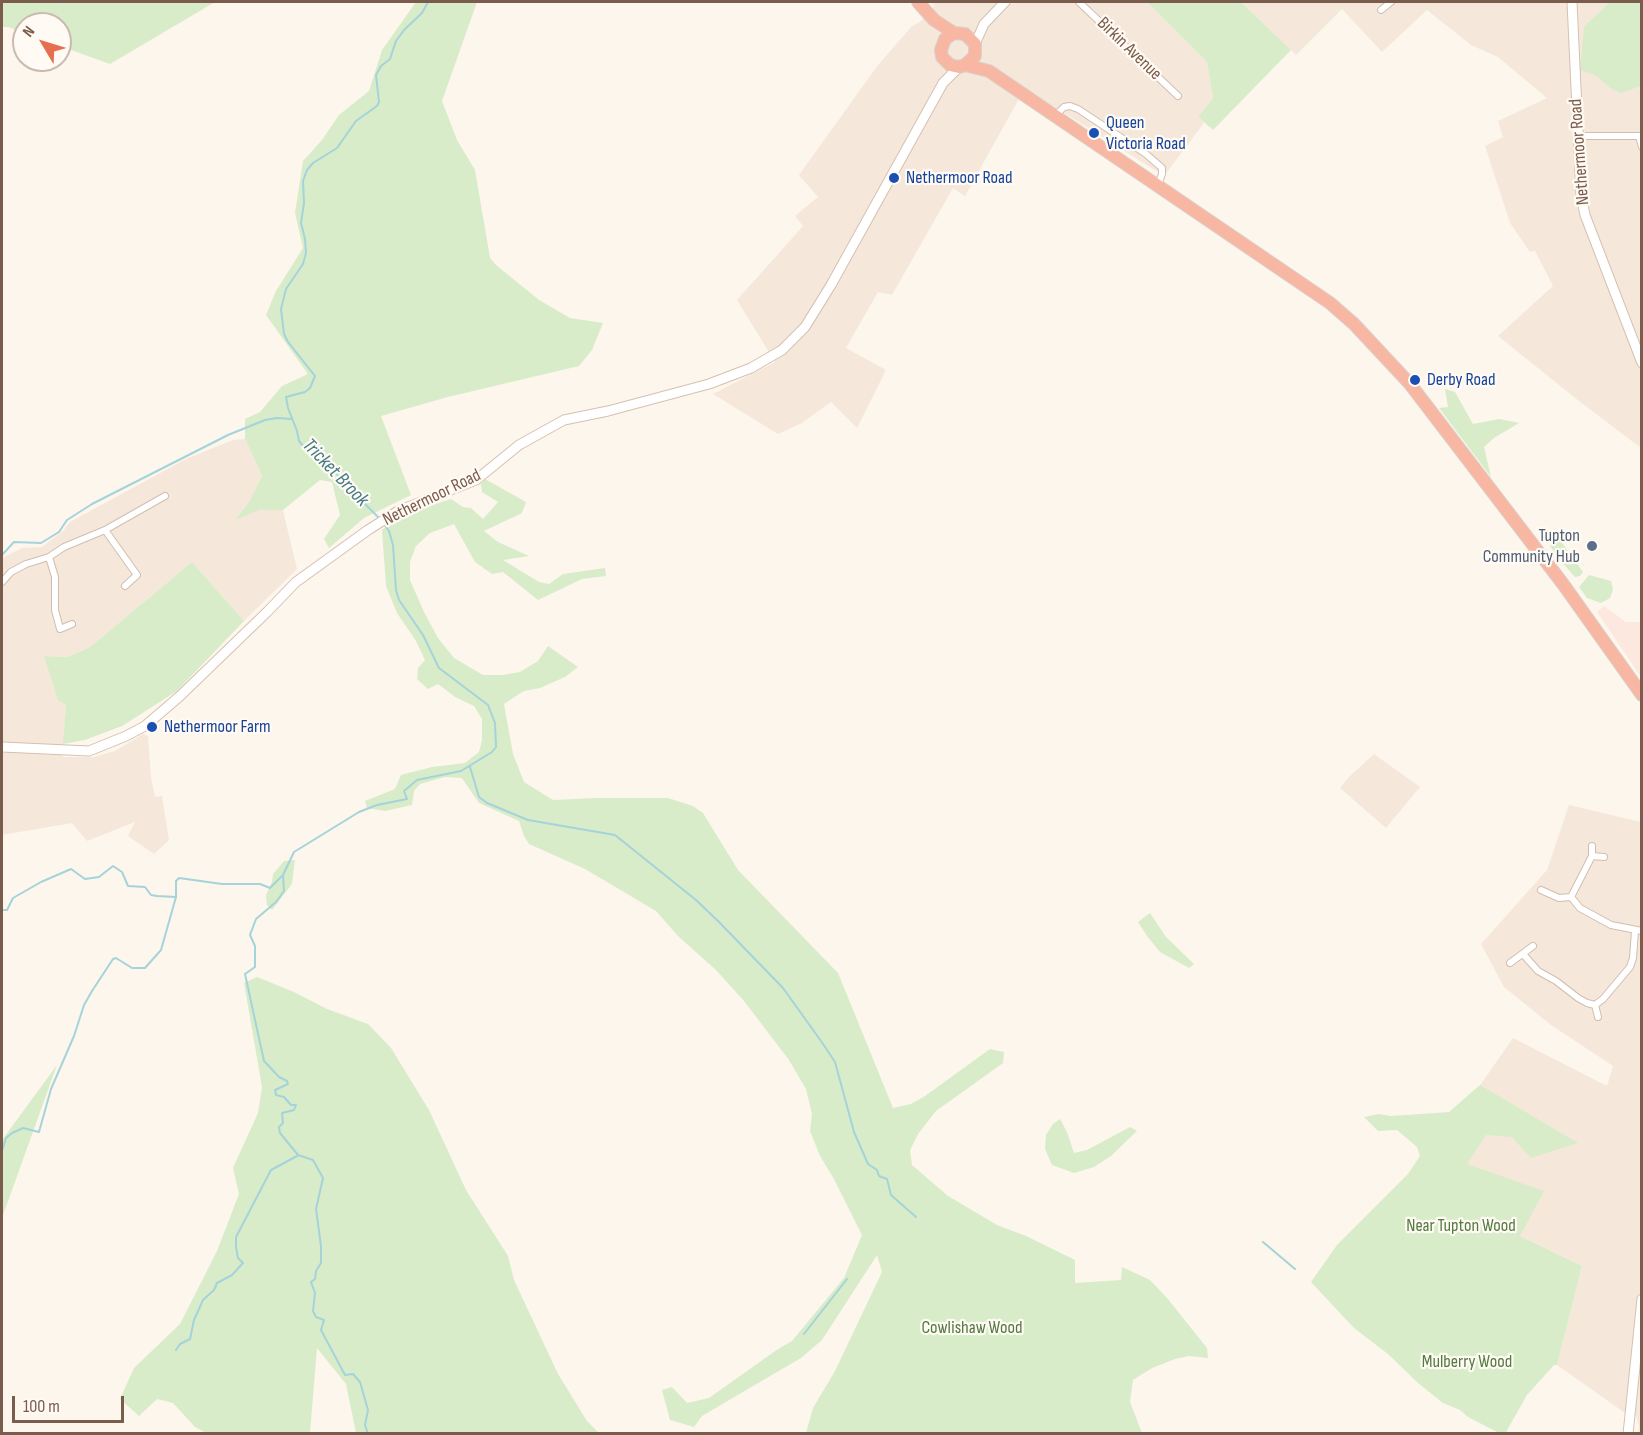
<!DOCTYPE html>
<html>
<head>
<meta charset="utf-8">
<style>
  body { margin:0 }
  #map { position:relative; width:1643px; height:1435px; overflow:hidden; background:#fdf6ec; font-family:"Sofia Sans Condensed",sans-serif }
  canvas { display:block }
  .frame { position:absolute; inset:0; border:3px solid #7a5c4d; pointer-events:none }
  .north { position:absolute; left:12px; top:12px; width:60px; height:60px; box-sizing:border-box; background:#fffaf3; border:2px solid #cabbb1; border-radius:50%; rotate:308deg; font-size:16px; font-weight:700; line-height:24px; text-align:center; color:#7a5c4d }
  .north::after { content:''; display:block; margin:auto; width:21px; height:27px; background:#e76f51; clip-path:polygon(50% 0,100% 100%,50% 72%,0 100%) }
  .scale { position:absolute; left:12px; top:1396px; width:112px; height:27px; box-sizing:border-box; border:3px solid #7a5c4d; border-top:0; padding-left:8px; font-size:18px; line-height:21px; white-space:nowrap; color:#7a5c4d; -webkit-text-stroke:4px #fffaf3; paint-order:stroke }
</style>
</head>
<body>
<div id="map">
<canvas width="1643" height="1435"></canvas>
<div class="frame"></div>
<div class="north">N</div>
<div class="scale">100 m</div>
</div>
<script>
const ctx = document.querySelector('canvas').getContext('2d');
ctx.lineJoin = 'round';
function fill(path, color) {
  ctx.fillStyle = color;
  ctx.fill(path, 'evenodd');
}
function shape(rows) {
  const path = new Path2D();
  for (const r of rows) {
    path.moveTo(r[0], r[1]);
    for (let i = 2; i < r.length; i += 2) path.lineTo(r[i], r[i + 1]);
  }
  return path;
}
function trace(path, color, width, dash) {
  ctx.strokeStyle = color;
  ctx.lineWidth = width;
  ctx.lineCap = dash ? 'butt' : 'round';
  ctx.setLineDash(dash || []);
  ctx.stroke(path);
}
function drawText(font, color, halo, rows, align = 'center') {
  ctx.font = font + ' "Sofia Sans Condensed",sans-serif';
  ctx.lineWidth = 4.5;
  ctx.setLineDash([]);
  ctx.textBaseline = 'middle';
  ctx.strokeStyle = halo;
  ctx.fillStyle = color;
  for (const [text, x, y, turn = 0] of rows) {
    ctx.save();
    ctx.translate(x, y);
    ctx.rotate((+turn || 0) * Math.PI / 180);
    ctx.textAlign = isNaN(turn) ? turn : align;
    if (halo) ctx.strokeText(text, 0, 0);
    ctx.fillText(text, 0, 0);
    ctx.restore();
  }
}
fill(shape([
  [930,2,1147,2,1207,62,1213,98,1198,117,1204,123,1164,176,1025,88,965,196,953,188,892,295,878,292,846,348,886,370,857,428,831,402,802,423,778,434,713,394,775,362,737,300,803,226,795,216,818,197,799,175,878,65,912,26,920,22,934,6],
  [1241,2,1641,2,1641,448,1579,401,1498,336,1553,286,1535,251,1530,252,1510,223,1485,146,1503,137,1498,121,1547,98,1498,57,1471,45,1427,10,1382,52,1342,9,1296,55],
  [245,439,262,476,249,502,236,519,260,510,283,510,297,569,244,621,192,562,90,647,68,657,44,656,66,705,63,757,94,757,115,751,143,734,148,736,151,777,155,797,162,796,169,840,154,854,128,836,135,822,87,841,72,823,2,835,2,558,22,548,42,547,63,531,70,522,186,459,233,440],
  [1374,754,1420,787,1386,828,1340,788,1348,778],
  [1569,805,1641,822,1641,1433,1638,1433,1639,1426,1636,1416,1625,1413,1557,1365,1582,1266,1520,1236,1433,1153,1513,1038,1607,1086,1613,1066,1551,1025,1504,987,1481,944,1547,870]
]), '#f5e8da');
fill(shape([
  [1604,606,1626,622,1641,622,1641,677,1597,612]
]), '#fde8e0');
fill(shape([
  [2,2,67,3,215,2,110,64,60,46,60,24,24,24,24,33,8,27,2,27],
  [416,2,477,2,442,101,457,140,475,170,490,258,496,265,539,300,570,318,603,323,592,350,579,366,448,397,381,416,411,495,364,518,329,548,324,539,340,515,332,482,320,480,283,510,260,510,235,520,249,502,262,476,245,439,245,419,260,412,282,386,308,374,266,315,276,291,303,248,295,213,303,161,322,140,339,115,369,91,382,50],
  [1147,2,1241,2,1291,50,1213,130,1198,117,1213,98,1207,62],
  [1610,2,1641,2,1641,86,1621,93,1613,90,1595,75,1580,70,1584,27],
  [1445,389,1455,392,1473,424,1499,419,1519,423,1494,438,1484,447,1491,477,1439,408,1448,407],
  [485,479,526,502,522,513,484,531,498,542,529,556,503,560,539,582,549,584,563,574,605,568,606,576,582,579,538,600,503,572,492,574,475,562,454,524,430,533,416,546,410,562,410,580,424,612,438,638,454,658,483,675,503,675,520,672,538,661,548,646,578,667,565,677,540,688,524,691,504,704,513,754,524,782,553,800,595,798,668,798,693,806,703,813,738,870,838,973,893,1108,911,1104,925,1096,990,1049,1004,1052,1003,1063,936,1111,918,1134,910,1150,912,1165,948,1196,997,1225,1026,1236,1075,1260,1075,1283,1121,1280,1122,1267,1150,1280,1167,1298,1207,1348,1208,1358,1189,1356,1175,1359,1152,1368,1133,1380,1130,1402,1142,1433,806,1433,813,1408,835,1371,882,1272,877,1255,822,1340,801,1358,702,1416,694,1427,670,1420,662,1390,672,1387,687,1403,709,1398,778,1349,792,1341,844,1278,862,1235,834,1179,820,1156,810,1131,812,1114,806,1089,789,1060,744,1001,716,970,678,936,656,911,585,869,529,844,524,836,519,821,479,803,462,778,445,777,420,784,414,791,412,805,385,811,367,808,365,801,395,789,401,775,432,767,465,763,479,752,482,740,482,719,474,706,455,697,438,684,428,689,417,679,418,668,425,660,416,641,397,613,386,586,382,530,399,516,451,499,463,507,471,508,483,519,498,502,482,492,481,484],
  [1558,537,1583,572,1580,576,1575,577,1559,559,1550,546],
  [192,562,244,621,177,691,122,726,85,740,63,744,66,705,58,700,44,656,68,657,90,647],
  [1589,575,1611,581,1613,590,1610,598,1601,603,1587,598,1579,587],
  [295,860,292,884,272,910,267,905,266,895,272,882,273,874,284,861],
  [1150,913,1166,937,1194,964,1189,968,1160,952,1147,936,1138,922],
  [257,977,294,992,327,1009,368,1024,391,1048,429,1110,466,1190,508,1256,514,1280,558,1374,587,1421,599,1433,356,1433,346,1384,317,1348,310,1433,206,1433,195,1427,173,1403,157,1399,139,1416,120,1399,134,1368,180,1324,217,1251,239,1194,233,1168,258,1113,262,1087,244,983],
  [57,1065,2,1218,3,1191,2,1140],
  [1480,1085,1578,1143,1531,1158,1512,1137,1486,1135,1467,1164,1544,1191,1520,1236,1582,1266,1557,1365,1554,1365,1527,1395,1506,1432,1499,1433,1468,1417,1460,1410,1443,1403,1418,1383,1388,1354,1354,1328,1311,1282,1337,1245,1408,1174,1420,1156,1417,1147,1397,1130,1378,1131,1364,1117,1379,1114,1391,1116,1449,1112],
  [1060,1119,1067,1132,1074,1153,1087,1150,1130,1127,1137,1131,1111,1156,1094,1167,1074,1173,1052,1165,1045,1149,1046,1135,1053,1124]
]), '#d8ecc9');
trace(shape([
  [379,518,349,488,327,462,304,447,299,441,297,431,288,408,286,397,305,392,310,388,315,376,288,342,284,334,281,309,286,289,303,264,306,253,305,239,301,223,304,203,303,181,307,170,313,163,337,148,356,121,377,106,379,102,376,75,381,66,390,59,396,41,404,30,422,13,428,2],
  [2,555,14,542,41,543,59,532,67,520,92,504,228,435,265,420,277,418,292,419],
  [470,767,479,797,487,803,528,820,615,835,696,900,719,922,783,988,821,1041,835,1062,854,1132,868,1164,877,1170,879,1176,887,1179,891,1195,916,1217],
  [283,875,284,891,276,902,256,919,250,935,255,946,255,967,245,974,264,1061,279,1077,287,1081,288,1084,275,1090,276,1095,284,1097,291,1105,296,1105,294,1110,282,1113,283,1123,279,1127,280,1133,298,1155,313,1160,323,1178,316,1209,321,1246,321,1263,316,1271,315,1279,311,1282,315,1293,313,1311,316,1317,324,1320,321,1330,345,1375,353,1374,360,1382,368,1410,365,1425,368,1434],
  [2,910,7,910,13,898,41,882,71,869,85,879,99,877,113,866,122,872,128,886,145,887,151,895,157,896,176,897,176,881,179,878,222,884,260,884,270,888,283,875,294,852,359,812,377,805,407,799,404,791,417,780,461,771,492,752,496,747,495,723,488,705,439,668,423,635,399,600,396,590,393,545,389,531,383,523],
  [2,1151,6,1138,12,1133,23,1128,39,1132,51,1089,74,1036,84,1005,92,991,113,959,116,958,132,968,145,968,161,950,176,897],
  [1263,1242,1295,1269],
  [804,1334,847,1279],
  [176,1350,180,1344,190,1339,194,1320,203,1300,214,1290,217,1283,232,1275,243,1263,238,1258,236,1247,236,1237,271,1170,297,1156]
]), '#a5d3da', 2);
const street = shape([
  [1079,2,1178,96],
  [1381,10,1391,2],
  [1055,116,1064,107,1070,106,1078,109,1146,154,1162,168,1162,174,1158,185],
  [1577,136,1642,136],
  [1639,136,1642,147],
  [105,530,137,575,125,586],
  [49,557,55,577,55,610,60,629,72,624],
  [2,582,11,572,26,564,49,557,64,547,105,530,165,496],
  [1592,856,1604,857],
  [1541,890,1559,898,1571,897,1592,856,1592,846],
  [1571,897,1580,908,1611,925,1642,931],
  [1523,954,1538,971,1556,981,1578,998,1587,1003,1595,1005,1603,999,1630,967,1633,958,1635,931],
  [1510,963,1533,946],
  [1595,1005,1598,1017]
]);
const secondary = shape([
  [1572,2,1581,195,1585,215,1642,363],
  [975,44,984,24,1005,2],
  [2,747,89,751,126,736,145,726,180,696,267,612,296,582,368,530,398,511,476,480,519,445,564,420,608,411,709,384,751,368,782,350,805,327,831,285,943,83,959,67],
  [1628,1434,1642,1299]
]);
const highway = shape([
  [918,2,934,20,954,33],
  [965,65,975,56,975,44,965,34,954,33,945,39,941,50,942,57,950,65,959,67,965,65,989,71,1305,286,1330,303,1354,324,1410,384,1563,584,1642,695]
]);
trace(street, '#d1beb0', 8);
trace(secondary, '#d6c0b0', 11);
trace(highway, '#dad1cd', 14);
trace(street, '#fff', 6);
trace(secondary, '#fff', 9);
trace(highway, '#f7b7a3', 12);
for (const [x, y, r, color] of [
  [1094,133,6,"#1a4fb4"],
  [894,178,6,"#1a4fb4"],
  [1415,380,6,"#1a4fb4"],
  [1592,546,6,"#5c6f8a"],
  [152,727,6,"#1a4fb4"]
]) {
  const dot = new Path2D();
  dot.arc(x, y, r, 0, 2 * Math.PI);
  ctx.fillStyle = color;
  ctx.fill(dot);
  trace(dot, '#fffaf3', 2);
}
drawText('18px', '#7a5c4d', '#fffaf3', [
  ["Birkin Avenue",1129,49,44],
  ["Nethermoor Road",1580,152,-94],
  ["Nethermoor Road",432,498,-26]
]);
drawText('18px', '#164399', '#fffaf3', [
  ["Queen",1106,123],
  ["Victoria Road",1106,144],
  ["Nethermoor Road",906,178],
  ["Derby Road",1427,380],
  ["Nethermoor Farm",164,727]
], 'left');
drawText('18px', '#4e5e75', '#fffaf3', [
  ["Tupton",1580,536],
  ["Community Hub",1580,557]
], 'right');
drawText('18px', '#537a41', '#fffaf3', [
  ["Near Tupton Wood",1461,1226],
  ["Cowlishaw Wood",972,1328],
  ["Mulberry Wood",1467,1362]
]);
drawText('italic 20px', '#437c86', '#fffaf3', [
  ["Tricket Brook",335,473,46]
]);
</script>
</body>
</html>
